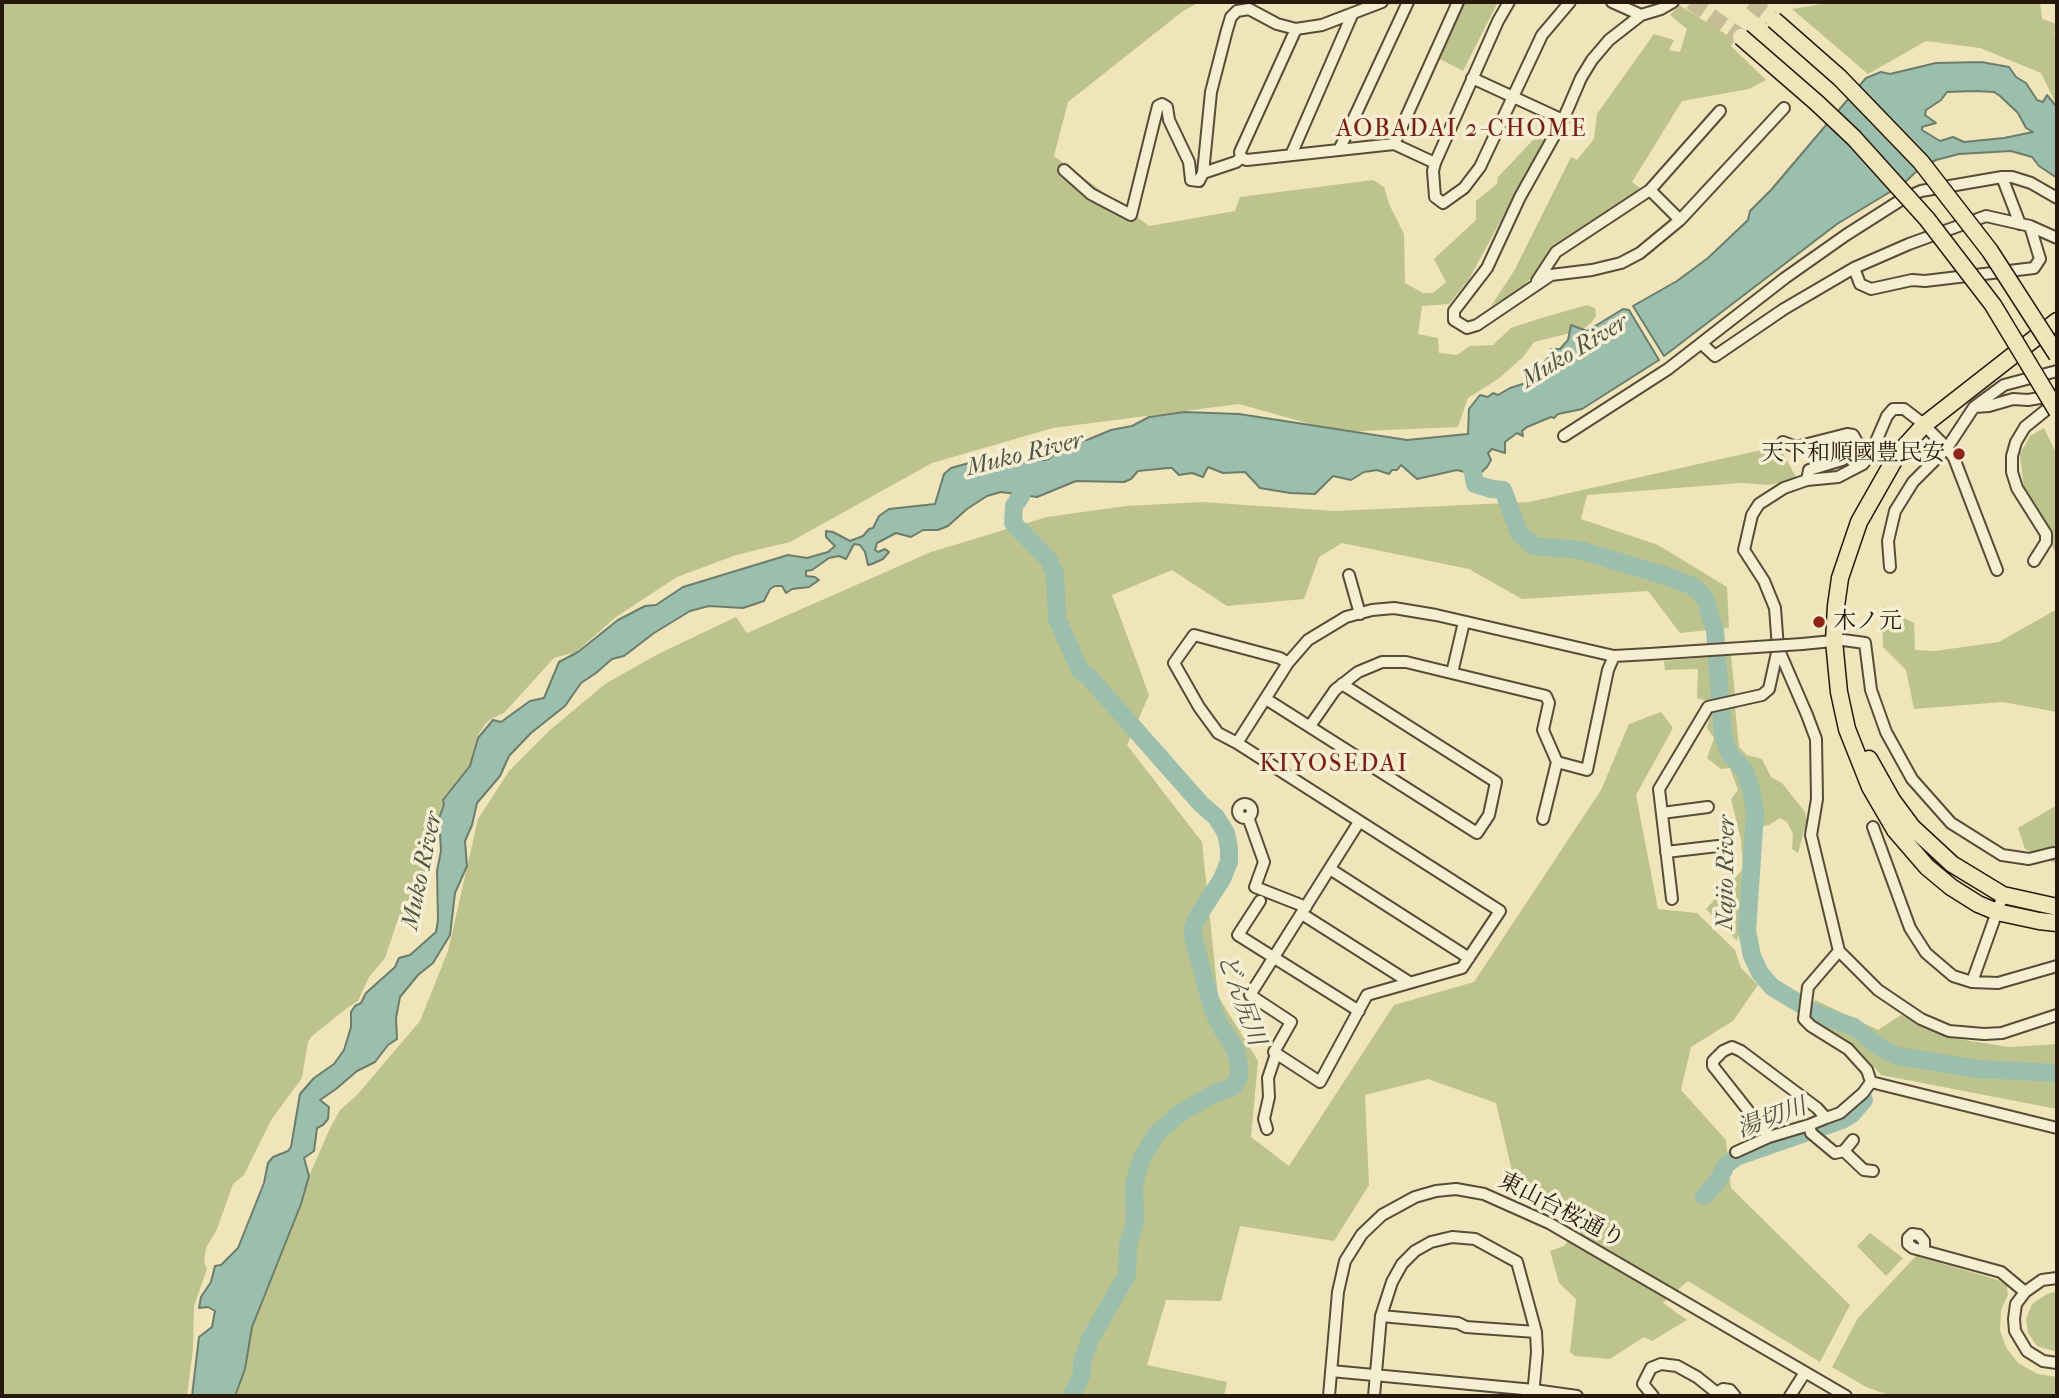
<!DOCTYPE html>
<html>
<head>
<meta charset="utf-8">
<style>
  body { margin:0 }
  #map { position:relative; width:2059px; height:1398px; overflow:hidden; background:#f0e5ba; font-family:"IM FELL French Canon",serif }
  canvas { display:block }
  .frame { position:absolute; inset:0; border:4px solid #26190c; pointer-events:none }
</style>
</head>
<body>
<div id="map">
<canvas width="2059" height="1398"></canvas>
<div class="frame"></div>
</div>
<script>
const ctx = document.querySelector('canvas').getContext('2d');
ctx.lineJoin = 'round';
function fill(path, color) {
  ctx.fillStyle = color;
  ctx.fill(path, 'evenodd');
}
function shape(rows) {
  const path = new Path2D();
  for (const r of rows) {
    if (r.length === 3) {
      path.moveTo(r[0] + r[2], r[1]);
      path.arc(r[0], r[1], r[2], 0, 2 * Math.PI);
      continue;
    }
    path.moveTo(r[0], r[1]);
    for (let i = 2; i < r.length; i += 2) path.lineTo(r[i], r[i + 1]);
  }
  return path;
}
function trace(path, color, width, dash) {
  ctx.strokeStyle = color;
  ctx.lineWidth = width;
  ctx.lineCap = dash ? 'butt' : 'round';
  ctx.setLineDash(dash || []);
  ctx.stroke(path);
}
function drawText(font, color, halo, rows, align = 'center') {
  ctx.font = font + ' "IM FELL French Canon","Noto Serif JP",serif';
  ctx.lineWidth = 7;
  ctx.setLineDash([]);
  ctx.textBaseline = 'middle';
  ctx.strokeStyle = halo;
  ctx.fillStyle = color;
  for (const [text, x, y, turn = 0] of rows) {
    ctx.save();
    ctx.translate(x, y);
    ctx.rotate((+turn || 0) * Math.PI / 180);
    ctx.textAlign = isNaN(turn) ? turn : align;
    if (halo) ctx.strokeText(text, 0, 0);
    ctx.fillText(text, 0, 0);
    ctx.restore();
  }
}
fill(shape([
  [2,2,1200,2,1183,11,1068,102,1054,156,1149,226,1235,211,1240,197,1373,180,1384,187,1389,204,1404,234,1405,283,1423,293,1433,293,1446,282,1434,259,1476,220,1476,201,1497,184,1498,177,1535,138,1545,140,1469,279,1449,304,1422,306,1418,334,1438,338,1439,353,1457,355,1470,346,1493,345,1511,328,1538,319,1587,305,1595,308,1596,316,1592,322,1582,330,1534,342,1523,357,1498,379,1468,398,1458,427,1339,432,1239,404,1053,428,932,463,790,542,736,555,677,577,616,617,576,652,554,658,504,713,491,719,485,724,477,737,470,766,443,800,444,805,439,818,432,855,410,906,397,922,385,958,369,977,358,1001,346,1009,312,1036,308,1042,302,1078,271,1120,244,1175,233,1184,217,1229,206,1248,204,1262,207,1269,194,1306,193,1349,187,1396,2,1396],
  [1462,2,1498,2,1463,71,1438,58],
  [1834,2,2040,2,2042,19,2057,24,2054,33,2057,42,2057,106,2041,73,1980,48,1926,41,1868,74,1792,9],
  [1679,5,1735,40,1731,46,1766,80,1749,89,1682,101,1632,182,1640,188,1552,254,1520,290,1491,306,1514,271,1571,157,1577,160,1594,139,1597,114,1654,34,1674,40,1669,50,1680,52,1687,29,1670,15],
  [2044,428,2057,455,2057,554,2026,507,2020,454,2030,436],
  [1779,446,1797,479,1769,485,1741,483,1587,495,1581,519,1658,545,1727,587,1729,628,1680,633,1648,591,1522,599,1469,569,1342,543,1319,557,1304,599,1227,606,1172,570,1112,595,1149,695,1127,745,1202,842,1218,996,1258,1061,1251,1137,1289,1166,1394,1005,1474,982,1601,790,1629,724,1661,712,1673,728,1636,795,1658,909,1697,913,1735,950,1741,968,1758,985,1733,1021,1691,1047,1681,1090,1726,1140,1731,1188,1850,1305,1820,1362,1688,1281,1663,1303,1687,1320,1652,1341,1644,1337,1610,1359,1575,1356,1570,1352,1576,1299,1559,1283,1550,1251,1564,1246,1582,1221,1513,1175,1496,1103,1428,1079,1365,1095,1369,1185,1334,1241,1240,1226,1221,1301,1166,1300,1147,1365,1227,1382,1224,1396,235,1396,245,1369,252,1326,301,1204,309,1176,331,1126,340,1110,357,1095,420,1021,448,951,478,819,509,771,550,730,605,684,658,654,736,617,747,633,931,552,1047,517,1126,506,1202,502,1335,511,1529,502],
  [1882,606,1914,623,1915,650,1935,651,1999,642,2057,609,2057,712,2003,702,1914,709,1906,670,1883,647],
  [1731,655,1735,695,1710,702,1697,698,1698,669,1665,670,1664,661],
  [1735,707,1739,747,1747,755,1762,759,1771,777,1782,783,1805,812,1807,820,1798,853,1792,849,1793,834,1787,822,1780,818,1769,825,1748,830,1748,868,1745,905,1737,941,1706,909,1743,869,1741,840,1731,799,1738,790,1730,768,1721,769,1707,758,1714,738,1707,728,1711,711],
  [2057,805,2057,864,2025,849,2018,828],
  [1815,1000,1878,1030,1901,1015,1952,1038,2009,1047,2057,1044,2057,1109,1881,1075,1856,1047,1813,1019],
  [1870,1233,1903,1258,1886,1276,1857,1246],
  [1916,1256,1998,1280,2007,1286,2008,1295,2001,1310,2000,1330,2006,1347,2018,1363,2038,1374,2057,1377,2057,1396,1891,1396,1866,1387,1832,1367,1858,1318],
  [2057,1291,2057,1352,2037,1346,2028,1333,2026,1319,2032,1304,2047,1294]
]), '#bdc38d');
const water = shape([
  [1981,62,2009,67,2016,77,2026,83,2037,100,2043,102,2047,95,2056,106,2057,178,2039,166,2032,157,2011,151,1959,154,1936,160,1919,169,1903,184,1837,224,1664,356,1633,306,1677,281,1708,258,1748,220,1750,211,1771,190,1866,78,1881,72,1890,74,1936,63,1981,62],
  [1974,91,1994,92,2000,96,2018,113,2026,128,2033,132,2004,138,1964,142,1953,137,1940,141,1922,130,1922,127,1936,123,1925,115,1926,110,1941,100,1947,92,1974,91],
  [1623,309,1629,310,1659,360,1582,409,1558,414,1554,418,1551,417,1527,427,1522,431,1523,436,1517,433,1505,442,1505,453,1492,449,1488,453,1491,460,1487,467,1476,477,1471,478,1465,472,1457,470,1417,479,1401,465,1397,470,1392,470,1389,474,1377,470,1364,472,1351,480,1333,476,1315,494,1290,493,1260,488,1245,472,1223,473,1208,467,1203,477,1192,473,1179,475,1172,468,1168,468,1138,471,1131,479,1124,482,1076,481,1037,497,1001,492,987,496,967,509,948,526,938,530,923,530,911,537,896,533,877,543,875,550,878,552,885,549,889,552,883,559,872,564,868,565,865,552,860,545,854,544,846,559,839,556,829,558,812,570,806,571,806,576,815,577,819,580,809,587,792,589,786,593,782,586,775,586,770,589,764,601,743,608,709,606,690,611,654,633,624,656,612,659,596,673,581,683,565,706,531,733,509,756,500,776,477,803,472,825,465,841,467,866,455,893,450,935,433,963,418,975,400,997,396,1018,397,1039,388,1045,375,1062,357,1071,336,1089,320,1100,329,1107,328,1119,323,1125,317,1128,314,1151,304,1158,309,1176,301,1204,252,1327,245,1369,235,1396,192,1396,199,1337,212,1327,215,1311,208,1307,199,1308,201,1297,211,1282,215,1266,221,1265,238,1248,264,1183,268,1163,273,1157,288,1151,291,1147,300,1094,314,1078,334,1064,344,1050,351,1027,351,1012,355,1006,361,1003,366,993,395,967,399,958,410,955,436,932,438,920,437,871,441,851,439,818,444,805,443,800,470,766,478,738,493,720,501,722,530,701,544,698,559,662,578,652,618,620,645,606,656,605,683,587,788,555,807,558,828,552,835,546,826,537,826,531,833,532,850,541,863,536,869,529,873,528,879,516,889,509,935,504,944,474,951,468,969,463,987,472,995,463,999,462,1013,464,1022,461,1044,460,1049,459,1063,445,1072,445,1076,441,1087,440,1111,430,1132,426,1149,417,1184,412,1239,414,1407,440,1468,434,1469,409,1480,395,1488,397,1493,393,1498,395,1510,388,1529,382,1535,375,1546,374,1545,370,1539,368,1549,357,1551,349,1560,349,1568,340,1571,325,1587,331,1623,309]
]);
fill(water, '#9bbfac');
trace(water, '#6c7d6c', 2);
trace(shape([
  [1469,454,1475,484,1492,489,1503,490,1519,533,1534,546,1579,550,1663,575,1693,586,1705,598,1715,631,1723,735,1729,753,1745,771,1752,793,1755,814,1747,931,1752,956,1760,973,1772,987,1815,1013,1854,1027,1881,1048,1897,1056,1977,1069,2057,1073],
  [1025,480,1021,496,1014,506,1013,523,1049,560,1055,574,1057,619,1080,670,1088,676,1201,804,1216,817,1226,833,1229,848,1229,862,1222,879,1198,916,1193,928,1193,937,1213,1010,1221,1027,1235,1049,1239,1064,1239,1077,1233,1087,1213,1094,1179,1114,1157,1133,1142,1157,1134,1184,1135,1222,1128,1245,1127,1275,1090,1339,1082,1362,1082,1373,1073,1394],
  [1704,1196,1717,1182,1727,1164,1736,1157,1842,1120,1852,1114,1864,1100]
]), '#9bbfac', 18);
trace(shape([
  [1691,2,1741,37],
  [1751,2,1774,20]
]), '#c8bc97', 16, [16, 8]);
const minor = shape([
  [1612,2,1641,15],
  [1673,2,1661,9,1641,15,1609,40,1592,60,1581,78,1563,120,1520,197,1487,268,1454,311,1454,320,1467,328,1477,325,1551,275,1592,270,1621,263,1640,253,1680,220,1784,108],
  [1296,29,1240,152,1241,158,1247,160,1394,144,1435,163,1498,21,1509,2],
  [1472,78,1563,120],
  [1394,144,1458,2],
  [1340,148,1408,2],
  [1291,155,1352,15],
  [1435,163,1433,171,1435,197,1443,203,1464,188,1480,167,1542,35,1570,2],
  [1064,170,1091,194,1131,215,1158,106,1162,104,1167,107,1169,120,1189,162,1191,180,1199,181,1203,173,1211,92,1227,30,1231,17,1237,11,1249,9,1277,24,1296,29,1322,25,1382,2],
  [1203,173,1236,162,1241,158],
  [2002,177,2020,224],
  [1650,190,1680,220],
  [1854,268,1860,284,1871,289,1912,280,1925,281,2034,268,2040,259,2030,226],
  [1537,281,1556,252,1650,190,1720,111],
  [1702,344,1715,356,1784,309,1854,268,1909,244,1986,216,2030,226,2057,238],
  [2057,395,2028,400,2013,399,1989,406,1974,407,1947,448,1921,422,1904,409,1893,409,1887,416,1871,453,1863,464,1838,477,1807,480,1784,488,1759,504,1752,515,1744,550,1764,581,1775,608,1778,648,1807,715,1816,739,1817,799,1811,835,1839,951,1878,990,1921,1019,1949,1031,1984,1034,2002,1033,2057,1015],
  [1974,407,2004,385,2057,371],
  [1564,436,1668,369,1785,278,1846,235,1901,200,1921,191,2002,177,2012,177,2031,183,2057,198],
  [1783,442,1796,447,1847,434,1853,435,1858,444,1853,453,1842,460,1809,470,1807,480],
  [2034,561,2046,542,2046,534,2017,488,2012,472,2012,456,2016,442,2025,427,2056,402],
  [1890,567,1888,541,1895,511,1913,482,1947,448,1954,458,1997,570],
  [1349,575,1360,614],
  [1802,644,1843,640,1865,643,1871,690,1886,732,1912,779,1951,823,2002,855,2029,859,2053,853],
  [1288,663,1280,658,1194,635,1174,663,1199,707,1218,733,1237,743,1500,911,1462,968,1367,995,1320,1082,1274,1052,1291,1022,1250,995,1359,822],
  [1452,673,1464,622],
  [1266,699,1477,833,1489,815,1496,782,1342,684],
  [1310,726,1335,690,1358,672,1382,662,1406,662,1546,696,1549,703,1543,730,1557,762,1587,770,1608,670,1614,656],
  [1237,743,1288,663,1308,640,1346,617,1372,610,1394,608,1436,615,1614,656,1650,654],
  [1245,811,7],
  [1662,813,1708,807],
  [1248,817,1264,862,1255,887,1306,907],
  [1543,819,1557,762],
  [1873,827,1910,928,1926,953,1953,976,1972,982,1998,983,2057,966],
  [1666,852,1718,846],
  [1330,869,1469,958],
  [1672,899,1659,789,1708,707,1762,695,1769,689,1778,648],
  [1260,901,1238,935,1359,1011],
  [1302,914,1409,982],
  [1839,951,1808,987,1804,1019,1811,1026,1848,1049,1867,1070,1871,1082],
  [1972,982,2003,895],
  [1871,1082,2057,1128],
  [1826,1118,1817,1108,1741,1051,1732,1047,1723,1051,1713,1061,1713,1066,1769,1137,1809,1125,1826,1118,1840,1113,1863,1093,1871,1082],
  [1809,1125,1811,1133,1835,1153,1844,1151,1853,1140],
  [1267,1129,1264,1119,1269,1097,1268,1078,1276,1054],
  [1844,1151,1864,1170,1873,1171],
  [1736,1152,1769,1137],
  [1924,1251,1924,1241,1919,1235,1912,1234,1908,1238,1908,1244,1913,1248,2001,1272,2025,1292],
  [2057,1278,2042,1280,2025,1292,2016,1304,2014,1319,2015,1331,2027,1351,2043,1361,2057,1363],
  [1381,1316,1458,1323,1466,1327,1536,1332],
  [1331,1371,1534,1390,1577,1396],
  [1717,1393,1723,1389,1730,1390,1735,1396],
  [1329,1396,1338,1292,1345,1261,1362,1234,1382,1215,1415,1197,1436,1191,1456,1189,1484,1194,1549,1223,1846,1396],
  [1374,1396,1381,1316,1392,1282,1402,1264,1415,1251,1431,1242,1452,1237,1475,1239,1517,1262,1536,1332,1537,1352,1533,1396],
  [1653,1396,1643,1384,1651,1368,1661,1364,1677,1366,1697,1377,1717,1393],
  [1790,1396,1804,1374]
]);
const highway = shape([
  [2057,321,1924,425,1897,455,1859,522,1840,578,1836,606,1834,641,1839,692,1847,729,1870,787,1895,830,1927,867,1951,887,1978,904,1997,912,2039,921,2057,923],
  [1869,759,1892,800,1912,827,1952,864,2003,895,2057,907]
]);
trace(minor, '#584c38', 14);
trace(highway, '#26190c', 19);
trace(minor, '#f5eed2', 10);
trace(highway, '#f0e5ba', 16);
const minorBridge = shape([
  [1650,654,1802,644]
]);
const highwayBridge = shape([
  [1774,20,1840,78,1921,162,1990,251,2057,355],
  [1741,37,1817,103,1854,138,1927,219,1993,305,2057,411]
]);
trace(minorBridge, '#584c38', 14, []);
trace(highwayBridge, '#26190c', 19, []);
trace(minorBridge, '#f5eed2', 10);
trace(highwayBridge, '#f0e5ba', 16);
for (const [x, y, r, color] of [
  [1959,454,7,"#8f2418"],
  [1819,622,7,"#8f2418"]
]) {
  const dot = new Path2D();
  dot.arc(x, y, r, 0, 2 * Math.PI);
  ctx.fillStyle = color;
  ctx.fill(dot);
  trace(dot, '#f5eed2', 2.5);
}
drawText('23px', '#26190c', '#f5eed2', [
  ["天下和順國豊民安",1945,454],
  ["木ノ元",1833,622,"left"]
], 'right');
drawText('23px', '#26190c', '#f5eed2', [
  ["東山台桜通り",1561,1211,27]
]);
ctx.letterSpacing = '2px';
drawText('24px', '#7a1f14', '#f5eed2', [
  ["AOBADAI 2-CHOME",1462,130],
  ["KIYOSEDAI",1334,765]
]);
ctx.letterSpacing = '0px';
drawText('italic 24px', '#4f5344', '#f5eed2', [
  ["Muko River",1575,352,-31],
  ["Muko River",1025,455,-14],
  ["Muko River",423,871,-78],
  ["Najio River",1727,873,-89],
  ["どん尻川",1240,1000,70],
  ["湯切川",1772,1119,-20]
]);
</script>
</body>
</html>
